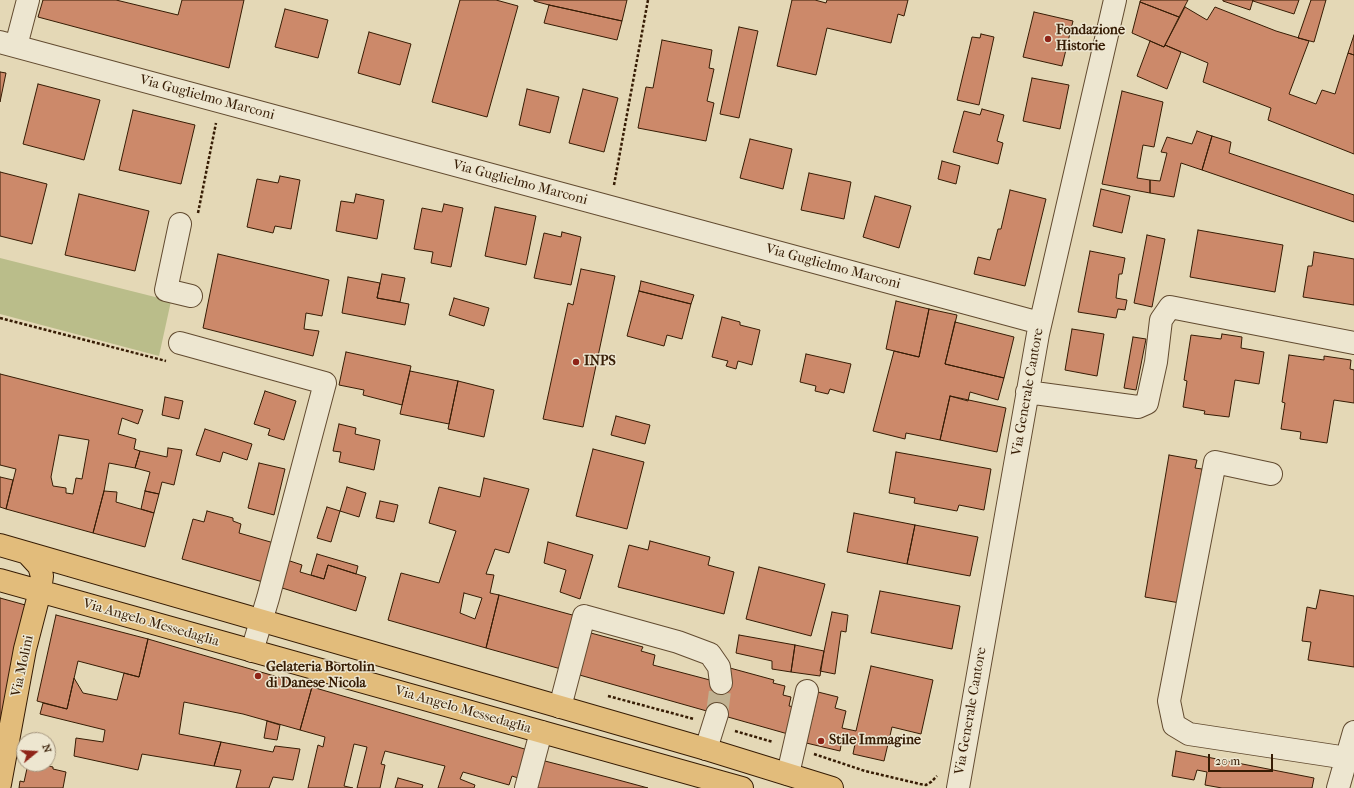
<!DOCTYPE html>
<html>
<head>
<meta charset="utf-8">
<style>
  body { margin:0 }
  #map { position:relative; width:1354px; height:788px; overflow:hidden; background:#e4d8b6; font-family:"IM FELL French Canon",serif }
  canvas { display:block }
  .north { position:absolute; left:16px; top:732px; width:40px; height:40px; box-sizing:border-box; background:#ede6d0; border:1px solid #a4957e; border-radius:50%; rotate:72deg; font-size:11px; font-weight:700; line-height:16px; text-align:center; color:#361c04 }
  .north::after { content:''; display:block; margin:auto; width:14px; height:18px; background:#8f2418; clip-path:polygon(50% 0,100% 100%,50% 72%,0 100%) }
  .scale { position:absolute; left:1208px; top:754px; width:65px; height:18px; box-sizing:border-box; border:2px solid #361c04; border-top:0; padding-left:5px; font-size:12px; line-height:14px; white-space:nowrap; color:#361c04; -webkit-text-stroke:3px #ede6d0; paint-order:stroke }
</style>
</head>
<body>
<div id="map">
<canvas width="1354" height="788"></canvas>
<div class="north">N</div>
<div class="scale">20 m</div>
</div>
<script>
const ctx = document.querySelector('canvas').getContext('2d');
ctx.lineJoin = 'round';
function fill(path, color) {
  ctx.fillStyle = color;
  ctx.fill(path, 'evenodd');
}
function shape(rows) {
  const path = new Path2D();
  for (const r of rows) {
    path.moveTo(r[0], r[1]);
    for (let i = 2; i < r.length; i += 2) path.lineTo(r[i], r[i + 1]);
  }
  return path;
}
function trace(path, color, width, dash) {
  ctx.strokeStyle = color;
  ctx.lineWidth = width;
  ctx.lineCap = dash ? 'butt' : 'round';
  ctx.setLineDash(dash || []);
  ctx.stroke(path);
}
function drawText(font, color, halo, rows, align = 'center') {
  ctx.font = font + ' "IM FELL French Canon",serif';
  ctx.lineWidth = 3;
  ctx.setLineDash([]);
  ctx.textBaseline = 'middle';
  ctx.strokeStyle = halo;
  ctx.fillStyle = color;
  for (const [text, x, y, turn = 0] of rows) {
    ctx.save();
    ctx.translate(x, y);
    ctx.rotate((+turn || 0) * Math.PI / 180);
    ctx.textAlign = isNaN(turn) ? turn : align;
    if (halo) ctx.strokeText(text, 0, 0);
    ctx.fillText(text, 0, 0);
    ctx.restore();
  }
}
fill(shape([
  [0,258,171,301,159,356,0,314]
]), '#babd8a');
const building = shape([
  [43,0,116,0,178,15,182,0,244,0,229,68,38,17,43,0],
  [460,0,496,0,518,6,487,117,432,102,460,0],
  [534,0,627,0,622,21,549,5,534,1,534,0],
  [792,0,815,0,826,3,827,0,908,0,904,16,898,14,891,43,827,28,816,75,777,66,792,0],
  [1141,0,1188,0,1179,17,1140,2,1141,0],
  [1223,0,1253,0,1250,10,1223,1,1223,0],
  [1253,0,1299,0,1294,14,1253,1,1253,0],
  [1311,0,1326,0,1314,42,1298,38,1311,0],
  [1140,2,1179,17,1164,47,1132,33,1140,2],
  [549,5,622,21,617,40,544,23,549,5],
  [1185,7,1207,20,1215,7,1276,31,1309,41,1289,94,1316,104,1322,90,1335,94,1348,53,1354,55,1354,154,1268,120,1271,108,1203,82,1208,63,1165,45,1185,7],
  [285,9,328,20,318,58,275,47,285,9],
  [1034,12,1073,21,1062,66,1023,57,1034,12],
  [739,27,758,31,739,118,720,114,739,27],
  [369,32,411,44,400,85,358,73,369,32],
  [981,34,994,37,979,105,957,100,972,37,980,38,981,34],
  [1354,35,1354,55,1348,53,1354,35],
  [662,40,712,50,709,68,714,69,707,101,714,103,706,141,638,128,646,87,653,88,662,40],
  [1150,41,1164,47,1165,45,1181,52,1167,89,1137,76,1150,41],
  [0,72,6,73,0,102,0,72],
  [1032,78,1069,85,1060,129,1023,121,1032,78],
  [38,84,100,100,84,160,23,144,38,84],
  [527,89,559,97,550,133,519,125,527,89],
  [583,89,618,98,604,152,569,143,583,89],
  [1122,91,1163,102,1154,147,1143,145,1137,178,1150,180,1150,193,1102,184,1122,91],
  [982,109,1004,115,997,141,1003,143,998,164,953,152,964,111,980,115,982,109],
  [133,110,195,125,181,184,119,170,133,110],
  [1197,131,1212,136,1202,170,1181,163,1174,197,1150,193,1150,180,1160,181,1167,153,1161,152,1167,137,1192,144,1197,131],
  [1212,136,1231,142,1229,153,1354,195,1354,222,1202,170,1212,136],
  [750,139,792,149,783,189,740,178,750,139],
  [942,161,960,166,956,184,938,179,942,161],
  [0,172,47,184,32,244,0,236,0,172],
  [809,173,851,182,844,219,801,210,809,173],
  [280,176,300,180,291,229,275,226,273,233,247,227,257,179,278,183,280,176],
  [1101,189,1130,196,1122,233,1093,226,1101,189],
  [1010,190,1046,199,1025,286,974,274,978,257,990,260,998,229,1001,229,1010,190],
  [79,194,149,211,135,271,65,255,79,194],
  [356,194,384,200,377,239,336,231,341,201,354,203,356,194],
  [875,196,911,206,899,248,863,237,875,196],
  [444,204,463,208,451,267,431,263,433,252,414,249,422,208,442,212,444,204],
  [495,207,536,216,526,265,485,256,495,207],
  [1198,230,1283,245,1275,292,1190,277,1198,230],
  [562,232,581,237,571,285,534,278,544,233,561,237,562,232],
  [1147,235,1165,239,1152,307,1134,303,1147,235],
  [1090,251,1125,258,1122,274,1119,274,1116,298,1127,300,1125,310,1118,309,1116,318,1078,312,1090,251],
  [1314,252,1354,259,1354,305,1303,297,1308,266,1312,266,1314,252],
  [218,254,329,280,322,316,306,313,304,329,319,331,313,356,203,328,218,254],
  [581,269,615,276,583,427,543,419,568,303,573,305,581,269],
  [382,274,405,278,400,302,377,298,382,274],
  [348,277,380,283,377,298,409,304,405,325,342,313,348,277],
  [641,281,694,295,691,304,639,291,641,281],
  [639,291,691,304,682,339,667,335,664,346,627,336,639,291],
  [454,298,489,308,484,326,449,315,454,298],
  [896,301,929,309,919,357,886,349,896,301],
  [929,309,957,315,945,364,1004,378,998,400,970,392,968,401,950,396,940,440,906,433,905,439,873,431,894,351,919,357,929,309],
  [722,317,740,322,740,325,760,330,752,365,738,361,736,369,726,366,728,361,712,357,722,317],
  [955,322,1014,337,1004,378,945,364,955,322],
  [1072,329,1104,334,1097,376,1065,370,1072,329],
  [1222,334,1242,337,1241,348,1264,352,1259,384,1235,380,1229,417,1204,414,1205,411,1183,407,1187,381,1184,380,1191,335,1221,339,1222,334],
  [1133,337,1146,339,1136,390,1124,388,1133,337],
  [346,352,411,366,402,405,363,395,364,390,339,385,346,352],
  [806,354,851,364,844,393,830,389,828,394,815,391,816,386,800,382,806,354],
  [1289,355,1324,360,1324,356,1351,360,1350,369,1354,370,1354,403,1334,400,1327,443,1300,439,1301,432,1281,429,1285,403,1282,402,1289,355],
  [410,371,458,381,449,424,400,414,410,371],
  [0,374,143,410,138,424,122,418,118,434,136,439,134,449,140,451,135,468,109,463,104,491,93,533,6,509,16,469,0,465,0,374],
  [59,435,89,440,82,479,76,478,73,494,66,493,66,488,53,486,51,477,59,435],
  [458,381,494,390,484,437,448,429,458,381],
  [265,391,296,401,284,440,268,435,270,429,254,424,265,391],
  [950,396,1006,408,997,452,940,440,950,396],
  [165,397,183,401,179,419,162,415,165,397],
  [616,416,650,425,645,444,611,435,616,416],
  [339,424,356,428,355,434,380,440,374,470,339,462,341,452,333,451,339,424],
  [205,429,252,444,247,460,223,452,220,462,196,455,205,429],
  [168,448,182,450,174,485,162,482,159,494,145,491,150,472,135,468,140,451,167,457,168,448],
  [593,449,644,462,627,529,576,516,593,449],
  [896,452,991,469,984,510,959,505,957,511,914,503,915,498,889,493,896,452],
  [1169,455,1197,460,1195,468,1202,469,1180,603,1145,597,1169,455],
  [259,463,285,469,274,515,248,508,259,463],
  [0,477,13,480,6,509,0,507,0,477],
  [484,478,529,489,509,553,495,549,486,574,494,575,490,593,499,595,486,648,388,620,401,573,439,583,456,531,429,523,439,487,480,497,484,478],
  [464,593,482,598,475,619,460,613,464,593],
  [347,487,366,493,359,517,340,511,347,487],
  [104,491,117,492,116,502,154,513,145,547,93,533,104,491],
  [145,491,159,494,154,513,141,509,145,491],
  [380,501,398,505,394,522,376,518,380,501],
  [327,507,340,511,331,542,317,538,327,507],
  [207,511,233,518,233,521,241,524,239,533,274,543,263,582,182,559,193,519,204,522,207,511],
  [854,513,915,525,907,564,847,552,854,513],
  [915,525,978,537,970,576,907,564,915,525],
  [650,541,710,557,708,565,734,572,724,614,618,587,629,545,648,550,650,541],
  [548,542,593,555,580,599,560,592,566,570,544,563,548,542],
  [317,554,358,566,356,574,328,565,324,579,311,575,317,554],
  [287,560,302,565,300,572,324,579,328,565,366,577,356,611,279,587,287,560],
  [759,567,825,584,811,636,746,619,759,567],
  [1320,590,1354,596,1354,667,1308,660,1311,642,1302,641,1307,607,1316,609,1320,590],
  [880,591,960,606,952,649,871,633,880,591],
  [499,595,576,616,561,669,486,648,499,595],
  [0,598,29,606,0,733,0,598],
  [832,612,848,615,846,632,841,631,835,674,820,671,832,612],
  [56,615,148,639,139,677,78,661,67,709,37,701,56,615],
  [587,632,643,647,641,651,655,655,653,665,725,684,730,668,774,680,773,683,785,686,783,695,791,697,789,706,795,707,788,734,576,674,587,632],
  [739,635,795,645,791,672,772,669,772,661,736,653,739,635],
  [148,639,312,687,300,730,243,714,184,702,179,734,221,742,214,766,142,754,138,770,74,756,76,738,103,742,105,730,40,714,43,703,67,709,74,678,83,693,117,700,124,673,139,677,148,639],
  [795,645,824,651,820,676,791,672,795,645],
  [871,666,933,680,921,734,892,727,884,761,853,754,855,744,842,740,840,751,802,742,807,719,812,720,818,692,838,697,835,708,846,711,842,728,856,731,871,666],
  [312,687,528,750,518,778,512,776,509,785,463,772,460,779,475,785,474,788,438,788,445,766,385,751,381,764,385,765,380,788,357,788,367,747,354,744,344,786,353,788,308,788,318,745,323,747,325,737,300,730,312,687],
  [267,721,280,725,277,740,264,738,267,721],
  [221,742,273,752,275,746,300,749,293,780,273,777,269,788,236,788,241,770,214,766,221,742],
  [1176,751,1314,778,1312,788,1222,788,1205,785,1207,772,1197,770,1194,780,1172,776,1176,751],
  [541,760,611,778,648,788,533,788,541,760],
  [28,764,40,764,53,767,53,769,66,772,63,788,19,788,20,781,24,782,28,764],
  [398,778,423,785,422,788,395,788,398,778]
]);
fill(building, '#cc896a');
trace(building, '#361c04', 1);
trace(shape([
  [717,714,721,683]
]), '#c1b292', 22, [22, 11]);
const minor = shape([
  [0,42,1040,323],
  [16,46,28,0],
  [180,224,166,290,191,296],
  [180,343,325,383,268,598,252,651],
  [1027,392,1138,407,1147,403,1156,362,1161,320,1170,307,1354,343],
  [1271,474,1215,462,1169,701,1174,725,1189,734,1347,758],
  [560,707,584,616,678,642,710,654,719,667,721,683],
  [706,749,717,714],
  [788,774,807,691],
  [526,788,541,732],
  [958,788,1038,334,1115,0],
  [1338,788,1354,732]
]);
const major = shape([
  [0,545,706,749,832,788],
  [0,580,742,788],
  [0,784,25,649,40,591,42,576,39,566,27,553]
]);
trace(minor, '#624b30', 24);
trace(major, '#361c04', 24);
trace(shape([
  [614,185,648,0],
  [198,213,216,123],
  [0,318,166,361],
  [608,696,694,719],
  [735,731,773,742],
  [814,754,865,771,920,784,926,785,931,782,937,776]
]), '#361c04', 2.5, [3, 2]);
trace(minor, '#ede6d0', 22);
trace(major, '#e2bc7b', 22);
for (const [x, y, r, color] of [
  [1048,39,4,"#8f2418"],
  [576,362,4,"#8f2418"],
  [258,676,4,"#8f2418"],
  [821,741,4,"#8f2418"]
]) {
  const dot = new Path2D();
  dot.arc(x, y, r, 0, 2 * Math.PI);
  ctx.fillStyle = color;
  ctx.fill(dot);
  trace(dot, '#ede6d0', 1.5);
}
drawText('bold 14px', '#361c04', '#ede6d0', [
  ["Fondazione",1056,31],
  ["Historie",1056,47],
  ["INPS",584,362],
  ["Gelateria Bortolin",266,668],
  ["di Danese Nicola",266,684],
  ["Stile Immagine",829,741]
], 'left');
drawText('14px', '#361c04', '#ede6d0', [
  ["Via Guglielmo Marconi",207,98,15],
  ["Via Guglielmo Marconi",520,183,15],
  ["Via Guglielmo Marconi",833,267,15],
  ["Via Generale Cantore",1028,392,-80],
  ["Via Angelo Messedaglia",151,623,16],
  ["Via Molini",23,666,-78],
  ["Via Angelo Messedaglia",463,710,16],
  ["Via Generale Cantore",971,711,-80]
]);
</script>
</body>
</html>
